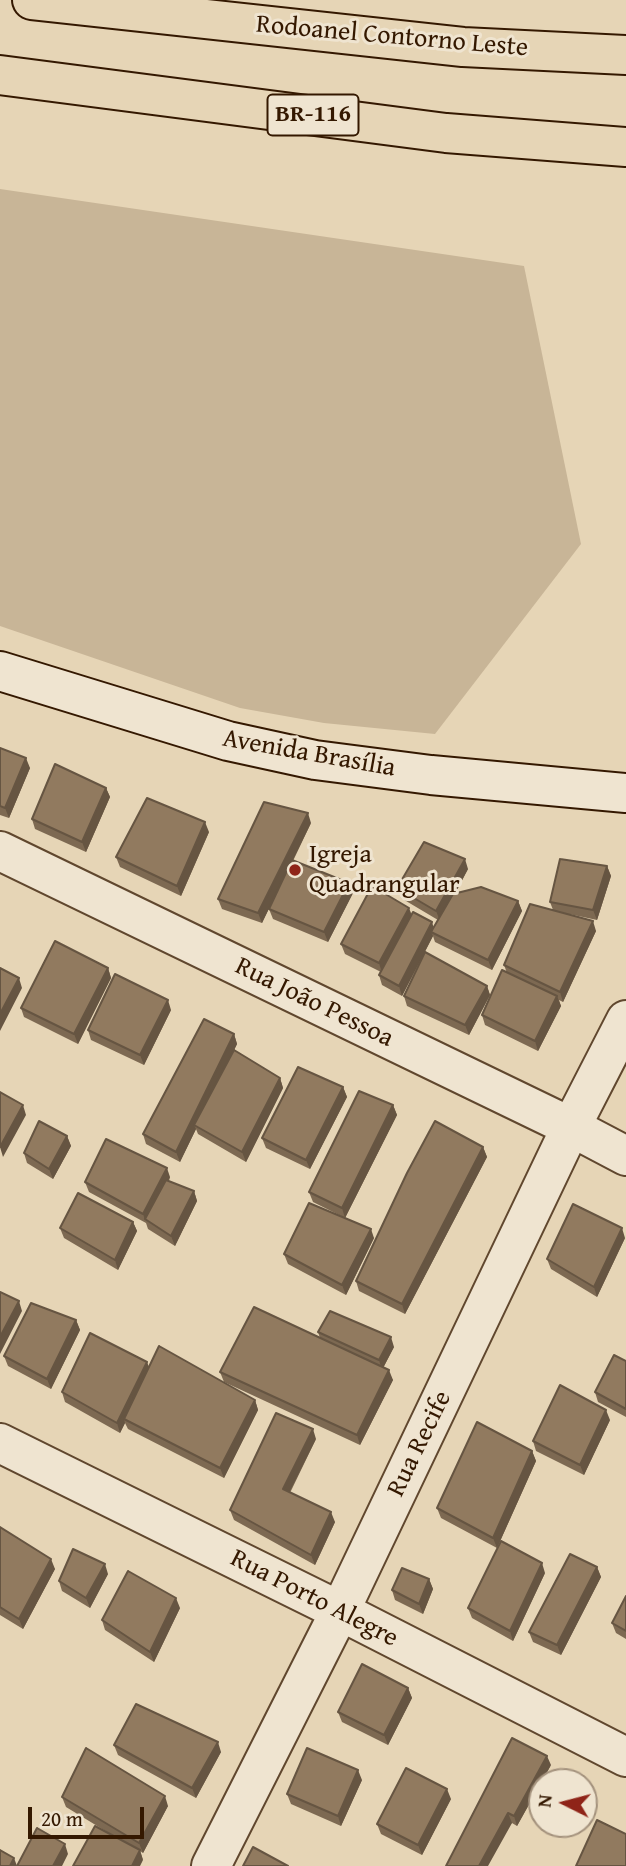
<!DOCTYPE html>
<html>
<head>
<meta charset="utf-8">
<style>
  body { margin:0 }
  #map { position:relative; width:626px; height:1866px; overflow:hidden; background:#e6d5b6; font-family:"Gentium Book Plus",serif }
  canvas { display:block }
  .north { position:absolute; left:528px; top:1768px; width:70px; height:70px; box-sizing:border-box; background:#efe4d0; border:2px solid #a4927d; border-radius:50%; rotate:276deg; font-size:19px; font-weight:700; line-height:28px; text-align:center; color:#341800 }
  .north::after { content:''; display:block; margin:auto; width:24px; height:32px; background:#8f2418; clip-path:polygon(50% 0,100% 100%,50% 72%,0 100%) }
  .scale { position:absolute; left:28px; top:1807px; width:116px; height:32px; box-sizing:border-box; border:4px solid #341800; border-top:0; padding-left:9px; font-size:21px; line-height:24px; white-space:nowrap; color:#341800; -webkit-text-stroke:5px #efe4d0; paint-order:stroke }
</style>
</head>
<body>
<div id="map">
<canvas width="626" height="1866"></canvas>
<div class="north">N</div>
<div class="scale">20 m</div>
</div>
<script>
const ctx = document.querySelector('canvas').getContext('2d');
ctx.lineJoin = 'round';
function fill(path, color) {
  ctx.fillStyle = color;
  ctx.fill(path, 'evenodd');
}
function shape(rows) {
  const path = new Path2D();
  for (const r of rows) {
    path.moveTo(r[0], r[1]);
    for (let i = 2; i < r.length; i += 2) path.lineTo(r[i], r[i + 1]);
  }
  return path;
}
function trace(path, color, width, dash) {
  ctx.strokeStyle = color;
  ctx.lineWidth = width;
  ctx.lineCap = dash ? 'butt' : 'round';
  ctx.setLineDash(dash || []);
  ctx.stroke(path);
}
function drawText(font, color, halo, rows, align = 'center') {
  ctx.font = font + ' "Gentium Book Plus",serif';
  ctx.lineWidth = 6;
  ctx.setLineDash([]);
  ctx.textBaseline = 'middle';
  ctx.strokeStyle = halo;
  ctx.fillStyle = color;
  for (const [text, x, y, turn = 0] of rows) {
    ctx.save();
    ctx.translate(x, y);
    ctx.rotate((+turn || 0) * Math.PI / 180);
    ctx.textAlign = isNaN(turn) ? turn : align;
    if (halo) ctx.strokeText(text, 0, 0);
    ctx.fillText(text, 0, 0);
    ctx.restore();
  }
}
fill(shape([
  [0,189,524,266,581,544,435,734,324,723,240,708,0,626]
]), '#c8b597');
const street = shape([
  [0,851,571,1127,626,1156],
  [0,1443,340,1611,626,1757],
  [211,1866,340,1611,571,1127,626,1020]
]);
const secondary = shape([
  [0,671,228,741,315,760,431,775,626,793]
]);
const highway = shape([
  [32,0,463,47,626,55],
  [0,75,446,133,626,147]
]);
trace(street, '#60472e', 42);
trace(secondary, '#341800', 42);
trace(highway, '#341800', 42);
trace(street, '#efe4d0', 38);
trace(secondary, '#efe4d0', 38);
trace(highway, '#e6d5b6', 38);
fill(shape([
  [0,748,30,768,9,818,0,815],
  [106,788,110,797,86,852,35,829,32,819],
  [311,823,293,861,349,883,353,893,328,942,273,919,269,909,279,887,262,923,222,909,218,899],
  [209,832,181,896,120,867,116,857],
  [607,866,611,876,597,920,569,914,596,931,563,1002,559,1000,561,1006,538,1051,485,1025,482,1015,507,973,504,965,553,910,550,902],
  [468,869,455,894,518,901,522,911,492,970,435,942,433,936,402,996,382,985,379,975,381,972,345,954,341,944,411,915,434,928,438,920,401,898,397,888],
  [108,968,111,978,78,1044,24,1017,21,1008],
  [487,986,490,995,469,1035,407,1006,404,996],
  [171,1010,144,1065,91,1040,88,1030],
  [234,1034,237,1044,234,1050,280,1078,283,1088,246,1162,198,1134,196,1129,180,1162,146,1144,143,1134],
  [343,1087,347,1097,310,1169,266,1148,262,1138],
  [393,1105,397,1115,345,1218,374,1238,346,1295,288,1264,284,1254,345,1218,313,1202,309,1192],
  [67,1136,71,1146,53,1179,27,1163,24,1153],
  [483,1147,487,1157,405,1314,359,1291,356,1281],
  [170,1177,169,1181,194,1191,197,1201,175,1246,148,1229,146,1223,89,1192,85,1182],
  [133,1222,137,1231,118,1270,64,1238,60,1228],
  [625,1238,597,1297,551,1269,547,1259],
  [76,1320,80,1330,51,1389,8,1366,4,1356],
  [318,1332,394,1347,383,1368,393,1380,360,1445,224,1382,220,1372,320,1338],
  [626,1361,626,1417,598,1402,595,1392],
  [149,1367,255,1400,258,1410,224,1478,128,1429,125,1423,120,1433,65,1402,62,1392],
  [610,1420,584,1475,536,1451,533,1441],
  [316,1439,290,1493,335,1522,315,1565,234,1520,230,1510],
  [532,1451,536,1461,497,1548,441,1518,437,1508],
  [0,1527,55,1569,23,1629,0,1615],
  [597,1567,601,1577,561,1655,533,1642,529,1632],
  [545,1573,513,1641,472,1618,468,1608],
  [108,1574,90,1608,62,1591,59,1581],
  [429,1579,433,1589,423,1614,395,1600,392,1590],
  [626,1596,626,1639,616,1633,612,1623],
  [180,1608,154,1662,105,1630,102,1620],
  [408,1688,412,1698,388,1745,342,1722,338,1712],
  [114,1745,221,1752,196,1798,118,1755],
  [551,1765,517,1826,512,1823,446,1866],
  [362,1780,341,1826,291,1804,287,1794],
  [62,1797,168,1806,143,1853,140,1851,143,1860,122,1841,66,1807],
  [451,1799,422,1855,381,1834,377,1824]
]), '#7d6952');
fill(shape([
  [26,758,30,768,9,818,5,808],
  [106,788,110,797,86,852,82,842],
  [308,813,311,823,262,923,258,913],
  [205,822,209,832,181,896,177,886],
  [465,859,468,869,440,921,436,911],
  [607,866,611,876,597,920,593,910],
  [349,883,353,893,328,942,324,932],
  [518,901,522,911,492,970,488,960],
  [409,908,413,918,382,973,379,963],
  [593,921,596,931,563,1002,560,992],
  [432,922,435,932,431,932,433,936,402,996,399,986],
  [108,968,111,978,78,1044,74,1034],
  [19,978,22,988,0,1031,0,1014],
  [487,986,490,995,469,1035,465,1025],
  [557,996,561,1006,538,1051,535,1041],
  [168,1000,171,1010,144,1065,140,1055],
  [234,1034,237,1044,197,1126,194,1125,196,1129,180,1162,176,1152],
  [280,1078,283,1088,246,1162,242,1152],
  [343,1087,347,1097,310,1169,306,1160],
  [23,1105,26,1115,3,1157,0,1147],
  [393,1105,397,1115,345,1218,342,1208],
  [67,1136,71,1146,53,1179,49,1169],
  [483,1147,487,1157,405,1314,402,1304],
  [167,1168,170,1177,148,1221,145,1220,143,1214],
  [194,1191,197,1201,175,1246,171,1236],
  [133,1222,137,1231,118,1270,115,1260],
  [622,1228,625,1238,597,1297,594,1287],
  [371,1229,374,1238,346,1295,342,1285],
  [19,1301,22,1311,0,1354,0,1337],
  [76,1320,80,1330,51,1389,47,1379],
  [391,1337,394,1347,382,1370,379,1360],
  [147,1362,151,1372,124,1419,125,1423,120,1433,117,1423],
  [389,1370,393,1380,360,1445,357,1435],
  [255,1400,258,1410,224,1478,220,1468],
  [606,1410,610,1420,584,1475,580,1465],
  [313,1429,316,1439,286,1499,283,1489],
  [532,1451,536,1461,497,1548,493,1538],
  [331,1512,335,1522,315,1565,311,1555],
  [51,1559,55,1569,23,1629,19,1619],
  [542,1563,545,1573,513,1641,510,1631],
  [105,1564,108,1574,90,1608,86,1598],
  [597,1567,601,1577,561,1655,557,1645],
  [429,1579,433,1589,423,1614,419,1604],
  [176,1598,180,1608,154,1662,150,1652],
  [408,1688,412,1698,388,1745,384,1735],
  [218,1742,221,1752,196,1798,192,1788],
  [547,1756,551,1765,517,1826,514,1816],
  [358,1770,362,1780,341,1826,338,1816],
  [447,1789,451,1799,422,1855,418,1845],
  [165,1796,168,1806,143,1853,139,1843],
  [508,1813,512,1823,488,1866,479,1866],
  [65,1844,68,1854,62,1866,53,1866],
  [140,1850,143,1860,140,1866,132,1866],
  [14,1858,17,1866,10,1866]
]), '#665542');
const building = shape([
  [0,748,26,758,5,808,0,806,0,748],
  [55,764,106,788,82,842,32,819,55,764],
  [147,798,205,822,177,886,116,857,147,798],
  [264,802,308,813,258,913,218,899,264,802],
  [424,842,465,859,436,911,397,888,424,842],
  [560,859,607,866,593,910,550,902,560,859],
  [292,860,349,883,324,932,269,909,292,860],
  [372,886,409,908,379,963,341,944,372,886],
  [481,887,518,901,488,960,431,932,453,894,481,887],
  [530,904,593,921,560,992,504,965,530,904],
  [413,912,432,922,399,986,379,975,413,912],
  [55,941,108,968,74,1034,21,1008,55,941],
  [425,952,487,986,465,1025,404,996,425,952],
  [0,968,19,978,0,1014,0,968],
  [502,970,557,996,535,1041,482,1015,502,970],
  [115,974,168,1000,140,1055,88,1030,115,974],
  [204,1019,234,1034,176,1152,143,1134,204,1019],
  [234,1050,280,1078,242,1152,194,1125,234,1050],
  [298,1067,343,1087,306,1160,262,1138,298,1067],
  [359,1091,393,1105,342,1208,309,1192,359,1091],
  [0,1092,23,1105,0,1147,0,1092],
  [39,1121,67,1136,49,1169,24,1153,39,1121],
  [435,1121,483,1147,402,1304,356,1281,407,1173,435,1121],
  [106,1139,167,1168,143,1214,85,1182,106,1139],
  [166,1180,194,1191,171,1236,145,1219,166,1180],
  [78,1193,133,1222,115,1260,60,1228,78,1193],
  [309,1203,371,1229,342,1285,284,1254,309,1203],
  [573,1204,622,1228,594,1287,547,1259,573,1204],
  [0,1292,19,1301,0,1337,0,1292],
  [31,1303,76,1320,47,1379,4,1356,31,1303],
  [254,1307,389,1370,357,1435,220,1372,254,1307],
  [330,1311,391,1337,379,1360,318,1332,330,1311],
  [90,1333,147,1362,117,1423,62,1392,90,1333],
  [159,1346,255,1400,220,1468,124,1419,159,1346],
  [614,1355,626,1361,626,1409,595,1392,614,1355],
  [560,1385,606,1410,580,1465,533,1441,560,1385],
  [276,1413,313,1429,283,1489,331,1512,311,1555,230,1510,276,1413],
  [477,1422,532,1451,493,1538,437,1508,477,1422],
  [0,1527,51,1559,19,1619,0,1607,0,1527],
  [501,1541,542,1563,510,1631,468,1608,501,1541],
  [73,1549,105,1564,86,1598,59,1581,73,1549],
  [570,1554,597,1567,557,1645,529,1632,570,1554],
  [402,1568,429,1579,419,1604,392,1590,402,1568],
  [128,1571,176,1598,150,1652,102,1620,128,1571],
  [626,1596,626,1631,612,1623,626,1596],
  [362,1664,408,1688,384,1735,338,1712,362,1664],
  [136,1704,218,1742,192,1788,114,1745,136,1704],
  [512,1738,547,1756,514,1816,508,1813,479,1866,446,1866,512,1738],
  [86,1748,165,1796,139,1843,62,1797,86,1748],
  [307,1748,358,1770,338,1816,287,1794,307,1748],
  [406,1768,447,1789,418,1845,377,1824,406,1768],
  [597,1820,626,1834,626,1866,576,1866,597,1820],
  [95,1826,140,1850,132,1866,73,1866,95,1826],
  [37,1828,65,1844,53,1866,17,1866,37,1828],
  [253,1847,288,1866,243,1866,253,1847],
  [0,1850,14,1858,10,1866,0,1866,0,1850]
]);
fill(building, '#917a5f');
trace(building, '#665542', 2);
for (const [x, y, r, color] of [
  [295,870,7,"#8f2418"]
]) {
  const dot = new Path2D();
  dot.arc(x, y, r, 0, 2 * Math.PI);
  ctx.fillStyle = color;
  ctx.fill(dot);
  trace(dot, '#efe4d0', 2.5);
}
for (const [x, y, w] of [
  [313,115,91]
]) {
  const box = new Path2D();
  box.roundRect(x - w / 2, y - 20.5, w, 41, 5);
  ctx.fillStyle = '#efe4d0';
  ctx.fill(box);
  trace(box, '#341800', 2);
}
drawText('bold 24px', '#341800', null, [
  ["BR-116",313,115]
]);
drawText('26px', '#341800', '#efe4d0', [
  ["Rodoanel Contorno Leste",392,37,5],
  ["Avenida Brasília",309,754,10],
  ["Rua João Pessoa",314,1003,26],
  ["Rua Recife",420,1444,-64],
  ["Rua Porto Alegre",314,1599,27]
]);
drawText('26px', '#341800', '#efe4d0', [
  ["Igreja",309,855],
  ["Quadrangular",309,885]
], 'left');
</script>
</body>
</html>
